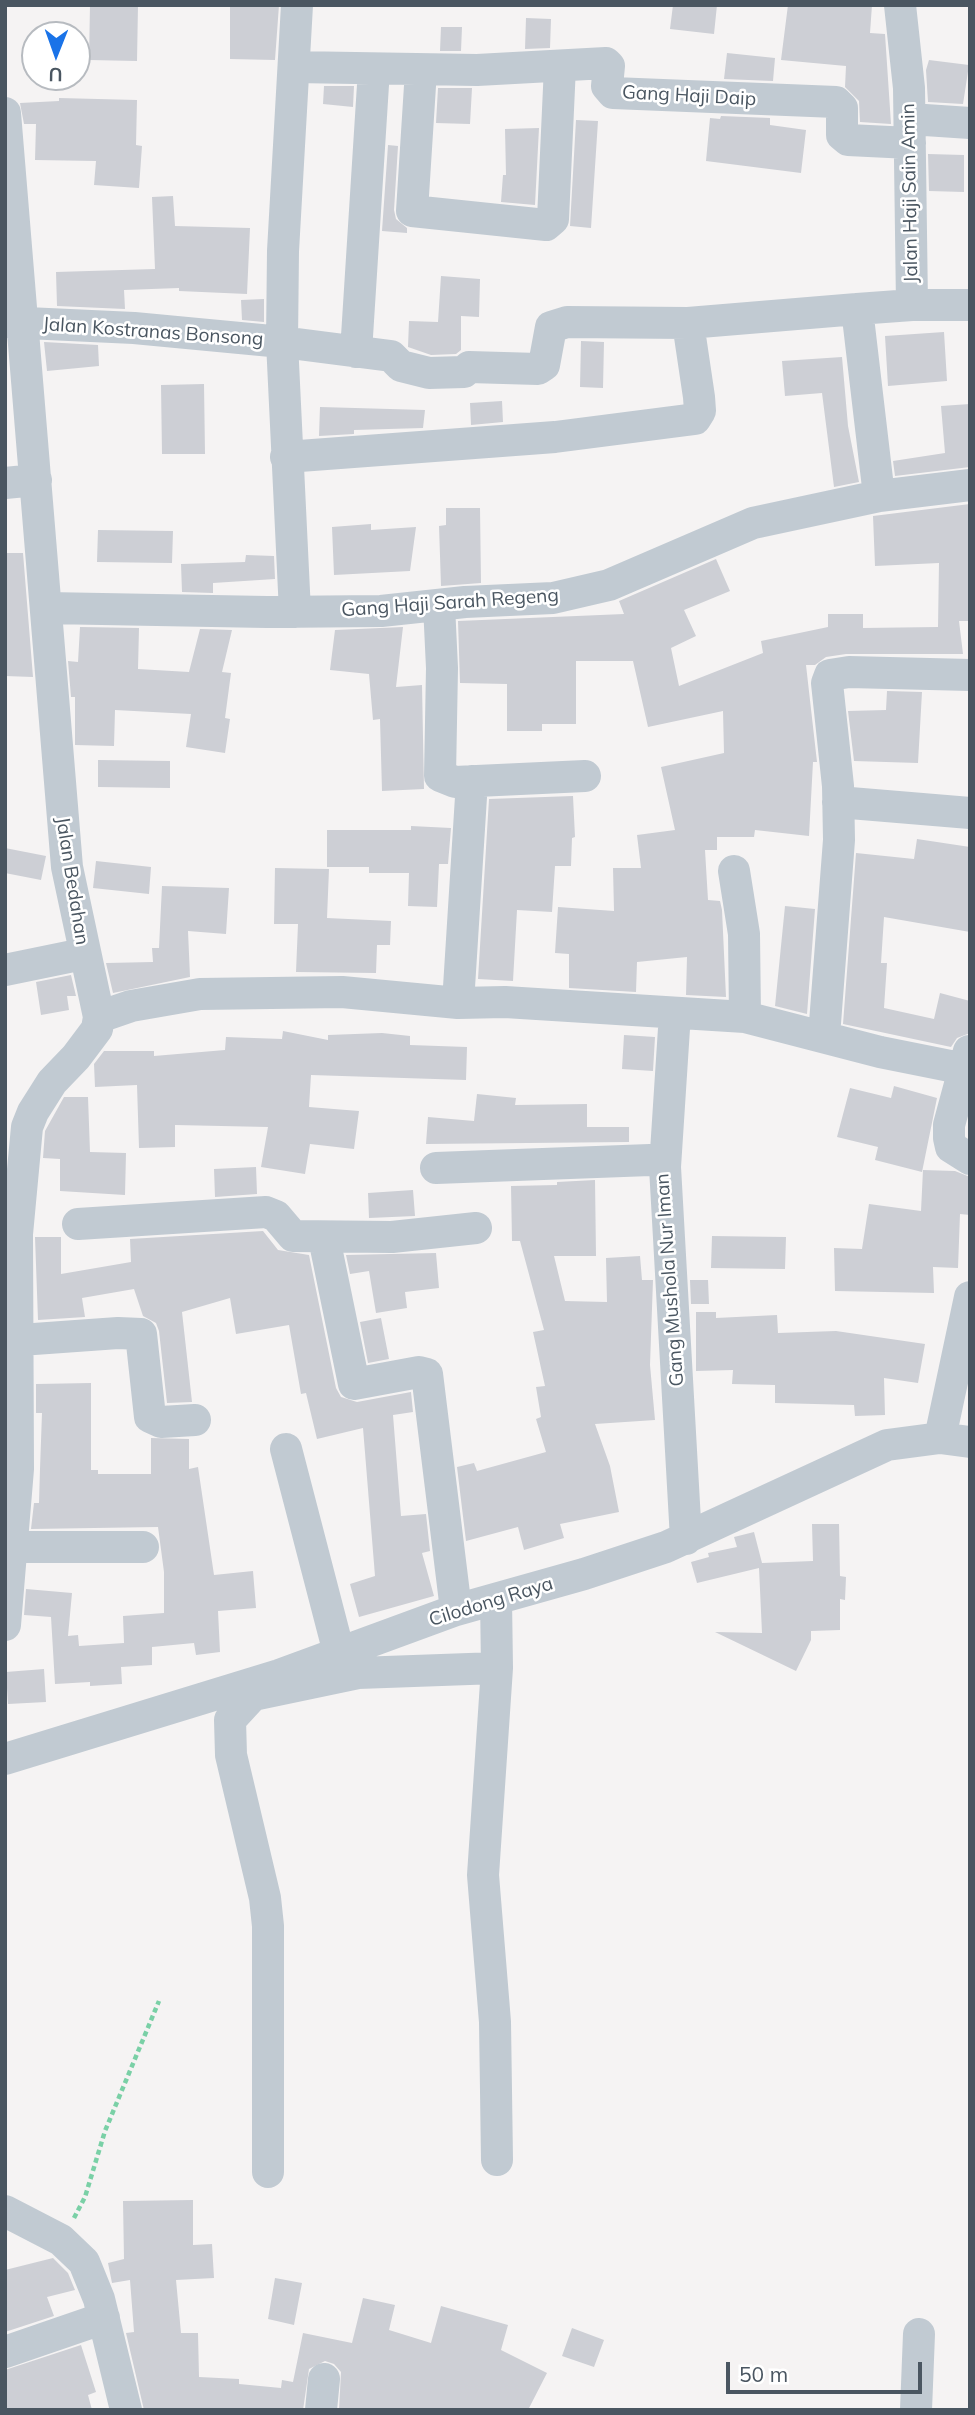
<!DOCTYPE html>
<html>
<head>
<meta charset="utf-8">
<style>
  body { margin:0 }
  #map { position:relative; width:975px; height:2415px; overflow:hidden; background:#f5f3f3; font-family:Mulish,sans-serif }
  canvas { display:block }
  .frame { position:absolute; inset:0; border:7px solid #4a5661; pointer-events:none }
  .north { position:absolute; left:21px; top:21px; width:70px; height:70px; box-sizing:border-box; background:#fff; border:2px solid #b7bbc0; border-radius:50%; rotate:181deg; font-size:19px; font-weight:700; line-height:28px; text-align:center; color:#4a5661 }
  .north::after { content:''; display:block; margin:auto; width:24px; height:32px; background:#1a73e8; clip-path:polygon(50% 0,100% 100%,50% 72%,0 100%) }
  .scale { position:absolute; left:726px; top:2362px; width:196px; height:32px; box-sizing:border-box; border:4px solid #4a5661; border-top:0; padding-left:9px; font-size:21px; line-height:24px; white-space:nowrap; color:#4a5661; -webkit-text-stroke:5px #fff; paint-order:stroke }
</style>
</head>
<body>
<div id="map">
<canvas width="975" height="2415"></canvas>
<div class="frame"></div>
<div class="north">U</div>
<div class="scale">50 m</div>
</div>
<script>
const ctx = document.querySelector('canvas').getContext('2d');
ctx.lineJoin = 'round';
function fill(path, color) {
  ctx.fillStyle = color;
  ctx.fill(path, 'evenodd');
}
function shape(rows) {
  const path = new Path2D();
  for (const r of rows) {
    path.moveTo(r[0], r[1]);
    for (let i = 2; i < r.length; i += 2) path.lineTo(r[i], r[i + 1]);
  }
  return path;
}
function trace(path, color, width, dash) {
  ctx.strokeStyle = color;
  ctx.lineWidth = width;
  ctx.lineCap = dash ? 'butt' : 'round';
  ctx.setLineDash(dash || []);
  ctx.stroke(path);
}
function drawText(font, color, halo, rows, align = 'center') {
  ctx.font = font + ' Mulish,sans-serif';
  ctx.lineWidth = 5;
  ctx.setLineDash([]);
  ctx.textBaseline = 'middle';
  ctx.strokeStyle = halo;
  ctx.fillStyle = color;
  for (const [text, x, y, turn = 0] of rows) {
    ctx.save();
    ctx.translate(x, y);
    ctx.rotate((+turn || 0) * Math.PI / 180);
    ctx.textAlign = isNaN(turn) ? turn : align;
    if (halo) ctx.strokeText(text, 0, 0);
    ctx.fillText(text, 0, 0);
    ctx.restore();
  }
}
fill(shape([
  [90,5,138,5,137,61,89,60],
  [230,5,279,5,275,60,230,59],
  [673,5,717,5,714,34,670,29],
  [788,5,872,5,870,33,885,34,891,124,860,122,859,101,845,87,846,66,781,60],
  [526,18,551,19,550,48,525,49],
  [441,27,462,27,461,51,440,51],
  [727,53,775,58,773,81,724,79],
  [929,60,969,65,963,104,928,102,926,70],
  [324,86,354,86,353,107,323,104],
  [438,88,472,88,470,124,436,123],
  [59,98,137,100,136,145,142,146,139,188,94,185,96,161,35,160,36,124,24,124,20,103,59,101],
  [721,116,770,118,770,125,806,130,801,173,706,161,710,118,720,119],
  [576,120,598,121,591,228,570,226],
  [539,128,535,205,501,202,503,175,506,175,505,129],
  [388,145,398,146,394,210,396,219,407,228,407,233,382,231],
  [928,154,964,155,964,192,929,191],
  [173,196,175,226,250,228,247,294,179,291,179,288,124,290,125,309,57,306,56,272,155,269,152,197],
  [441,276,480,279,479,317,461,316,461,350,456,354,431,355,408,347,409,321,438,322],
  [264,299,264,322,242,320,241,300],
  [944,332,947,381,888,386,885,336],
  [581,341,604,342,603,388,580,387],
  [44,342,98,345,99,366,47,371],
  [842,357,848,426,859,482,834,487,822,393,785,396,782,361],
  [204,384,205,454,162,454,161,385],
  [502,401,503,422,471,425,470,403],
  [970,404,970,467,895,476,893,461,945,453,941,406],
  [320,407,425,410,423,428,354,430,354,434,319,436],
  [970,504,970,621,959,621,963,654,846,654,826,657,815,665,806,665,817,762,813,762,809,836,755,830,754,837,717,837,717,850,705,850,708,900,720,901,722,910,726,997,686,995,687,957,637,962,636,992,569,988,569,954,555,953,558,907,614,911,613,868,641,868,637,835,675,830,661,767,724,753,723,711,648,727,633,661,576,661,576,724,542,724,542,731,507,731,507,684,460,683,458,621,624,614,619,601,716,559,730,591,684,610,696,636,671,648,679,686,763,653,761,641,828,627,828,614,863,614,863,628,938,627,939,563,875,566,873,516],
  [446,508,480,508,481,583,441,586,439,526,446,525],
  [371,524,371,530,416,527,410,571,334,575,332,527],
  [98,530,173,531,172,563,97,562],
  [5,553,23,553,33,677,5,676],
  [246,555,274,556,275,579,213,583,213,593,182,592,181,564,245,562],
  [80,627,139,628,138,669,189,672,200,629,232,630,222,672,231,673,225,718,230,719,225,753,186,747,191,714,115,710,114,746,75,745,75,697,71,697,68,661,78,662],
  [403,627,396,687,422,685,424,789,382,791,380,719,373,720,369,674,330,670,335,630],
  [887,691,922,692,918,763,854,761,848,711,886,710],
  [98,760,170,761,170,788,98,787],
  [573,796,575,837,572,838,571,866,555,866,552,912,517,910,513,981,478,979,489,799],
  [411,826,451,828,448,864,439,864,437,907,408,906,409,873,369,873,369,867,327,867,327,830,411,830],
  [917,839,970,847,970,932,884,917,881,963,887,963,884,1008,934,1019,940,993,970,1001,970,1033,957,1038,951,1047,843,1024,856,853,914,859],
  [5,848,46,856,41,880,5,873],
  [96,861,151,867,149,894,93,888],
  [275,868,329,869,327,918,391,921,390,945,377,945,376,973,296,972,298,924,274,924],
  [162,886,229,888,226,934,188,931,190,977,113,993,106,963,153,962,152,948,159,948],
  [785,906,815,909,807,1014,775,1006],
  [71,975,76,996,67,996,69,1010,41,1015,36,982],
  [283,1031,328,1040,328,1035,382,1033,410,1036,410,1045,467,1047,466,1080,311,1075,309,1107,359,1111,354,1149,310,1144,305,1174,261,1167,268,1127,175,1125,175,1147,139,1148,137,1085,95,1087,94,1064,104,1051,154,1051,154,1056,225,1050,226,1037,282,1039],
  [624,1035,655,1037,653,1071,622,1069],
  [894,1086,937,1098,922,1172,875,1160,878,1147,837,1137,850,1088,891,1098],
  [477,1094,516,1098,515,1105,587,1104,587,1127,629,1127,629,1142,426,1144,428,1117,474,1121],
  [64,1097,88,1097,90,1152,126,1153,125,1195,60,1191,60,1159,43,1158,45,1131],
  [256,1167,257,1194,215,1197,214,1169],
  [923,1170,955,1171,970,1177,970,1215,960,1214,958,1268,933,1267,934,1293,835,1291,834,1248,862,1249,869,1204,921,1211],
  [595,1180,596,1256,554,1256,565,1301,607,1302,606,1258,640,1256,642,1280,653,1280,650,1365,655,1420,595,1424,610,1466,619,1512,560,1524,564,1538,524,1550,518,1527,466,1541,457,1467,474,1463,477,1471,546,1452,536,1419,541,1417,536,1387,545,1386,533,1332,544,1330,520,1241,512,1241,511,1186,557,1185,557,1182],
  [413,1190,415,1216,369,1218,368,1193],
  [263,1231,278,1250,309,1255,336,1388,341,1397,357,1402,411,1392,413,1412,393,1415,401,1516,426,1514,430,1551,422,1553,434,1596,359,1617,350,1584,375,1576,363,1428,317,1439,306,1393,301,1394,289,1325,236,1334,230,1298,182,1312,192,1402,167,1403,159,1331,156,1323,143,1316,134,1289,82,1298,85,1317,38,1320,35,1237,61,1237,61,1274,131,1262,130,1239],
  [712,1236,786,1237,785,1269,711,1268],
  [436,1253,439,1288,405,1292,407,1308,376,1313,369,1271,350,1274,346,1255],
  [690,1280,708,1280,709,1304,691,1304],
  [696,1312,716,1312,716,1318,777,1315,778,1333,836,1331,925,1344,918,1383,884,1378,885,1415,855,1416,854,1405,775,1403,775,1385,732,1384,733,1370,696,1371],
  [381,1318,389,1359,368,1363,360,1322],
  [91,1383,91,1470,98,1470,98,1474,151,1474,151,1438,189,1439,189,1469,198,1467,214,1575,253,1571,256,1608,218,1611,220,1652,196,1655,194,1643,152,1647,152,1665,121,1667,122,1684,90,1686,90,1682,55,1684,51,1617,24,1615,26,1589,72,1593,68,1636,78,1635,79,1646,124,1643,123,1616,164,1613,164,1572,158,1527,31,1529,34,1503,39,1503,40,1469,42,1413,36,1413,36,1384],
  [812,1524,839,1524,840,1576,846,1577,845,1600,840,1599,840,1630,811,1631,811,1640,796,1671,715,1632,762,1633,759,1568,697,1583,691,1562,709,1557,708,1553,737,1547,734,1537,754,1532,762,1563,813,1561],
  [44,1669,46,1702,8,1704,6,1672],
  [193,2200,193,2245,212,2244,214,2278,176,2280,181,2333,198,2333,199,2377,239,2379,239,2384,281,2388,282,2380,293,2382,303,2333,352,2343,363,2298,395,2305,389,2330,431,2343,441,2306,508,2325,501,2350,547,2373,528,2410,339,2410,341,2372,334,2364,325,2361,309,2369,303,2410,144,2410,126,2333,134,2332,130,2280,112,2283,108,2263,124,2259,123,2201],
  [53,2258,68,2273,75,2290,47,2297,54,2316,5,2332,5,2270],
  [275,2278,302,2283,294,2325,268,2319],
  [572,2328,604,2340,594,2367,562,2356],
  [81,2345,96,2392,88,2395,92,2410,5,2410,5,2370]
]), '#cdcfd5');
trace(shape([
  [74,2218,85,2197,105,2131,159,2001]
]), '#7ad0a6', 4.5, [5, 3.5]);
trace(shape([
  [294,67,477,70,606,63,609,66,607,86,613,93,836,102,842,108,842,135,848,140,910,143],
  [421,70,412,211,546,225,553,219,560,66],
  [5,113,67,867,99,1017,97,1029,76,1057,52,1082,33,1112,27,1127,17,1234,18,1469,5,1625],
  [910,119,970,123],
  [912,305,970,305],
  [5,322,134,328,282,342,391,356,401,366,429,373,464,372,469,367,538,369,544,365,551,327,567,322,688,323,857,309],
  [356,352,374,69],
  [286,457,555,437,695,419,700,411,699,397,688,323],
  [5,483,36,480],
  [879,496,857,309,912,305,909,88,900,5],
  [439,605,442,668,440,776,455,782,585,776],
  [47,608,267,612,381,611,465,602,553,598,609,585,753,523,879,496,970,485],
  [295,612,282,342,283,251,297,5],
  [838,802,970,813],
  [734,871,744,934,745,1017],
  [5,970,83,954],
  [458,1003,472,781],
  [99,1017,131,1006,200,994,342,992,458,1003,505,1002,745,1017,880,1052,965,1069],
  [824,1036,839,840,838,786,827,683,830,675,849,672,970,675],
  [969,1051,949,1125,949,1138,951,1147,970,1159],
  [665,1167,675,1013],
  [436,1168,650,1160,661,1162,665,1167,686,1539],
  [78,1224,266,1212,276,1216,293,1236,392,1237,476,1228],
  [324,1238,354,1384,419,1372,427,1374,456,1610],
  [20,1340,118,1333,141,1334,150,1417,161,1422,195,1420],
  [940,1438,970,1297],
  [286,1449,339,1653],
  [13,1547,143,1547],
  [496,1599,497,1668,483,1875,495,2022,497,2160],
  [5,1759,279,1675,456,1610,584,1574,666,1547,887,1445,940,1438,970,1442],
  [268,2172,268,1926,265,1898,231,1755,230,1720,253,1695,358,1673,497,1668],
  [5,2211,61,2240,84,2262,99,2299,126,2410],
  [5,2352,104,2318],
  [321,2410,324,2379],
  [916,2410,919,2334]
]), '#c1cad2', 32);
drawText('19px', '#4a5661', '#fff', [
  ["Gang Haji Daip",689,96,3],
  ["Jalan Haji Sain Amin",910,193,-91],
  ["Jalan Kostranas Bonsong",153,332,4],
  ["Gang Haji Sarah Regeng",450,603,-4],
  ["Jalan Bedahan",72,881,81],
  ["Gang Mushola Nur Iman",670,1280,-94],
  ["Cilodong Raya",491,1602,-17]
]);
</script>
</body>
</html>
